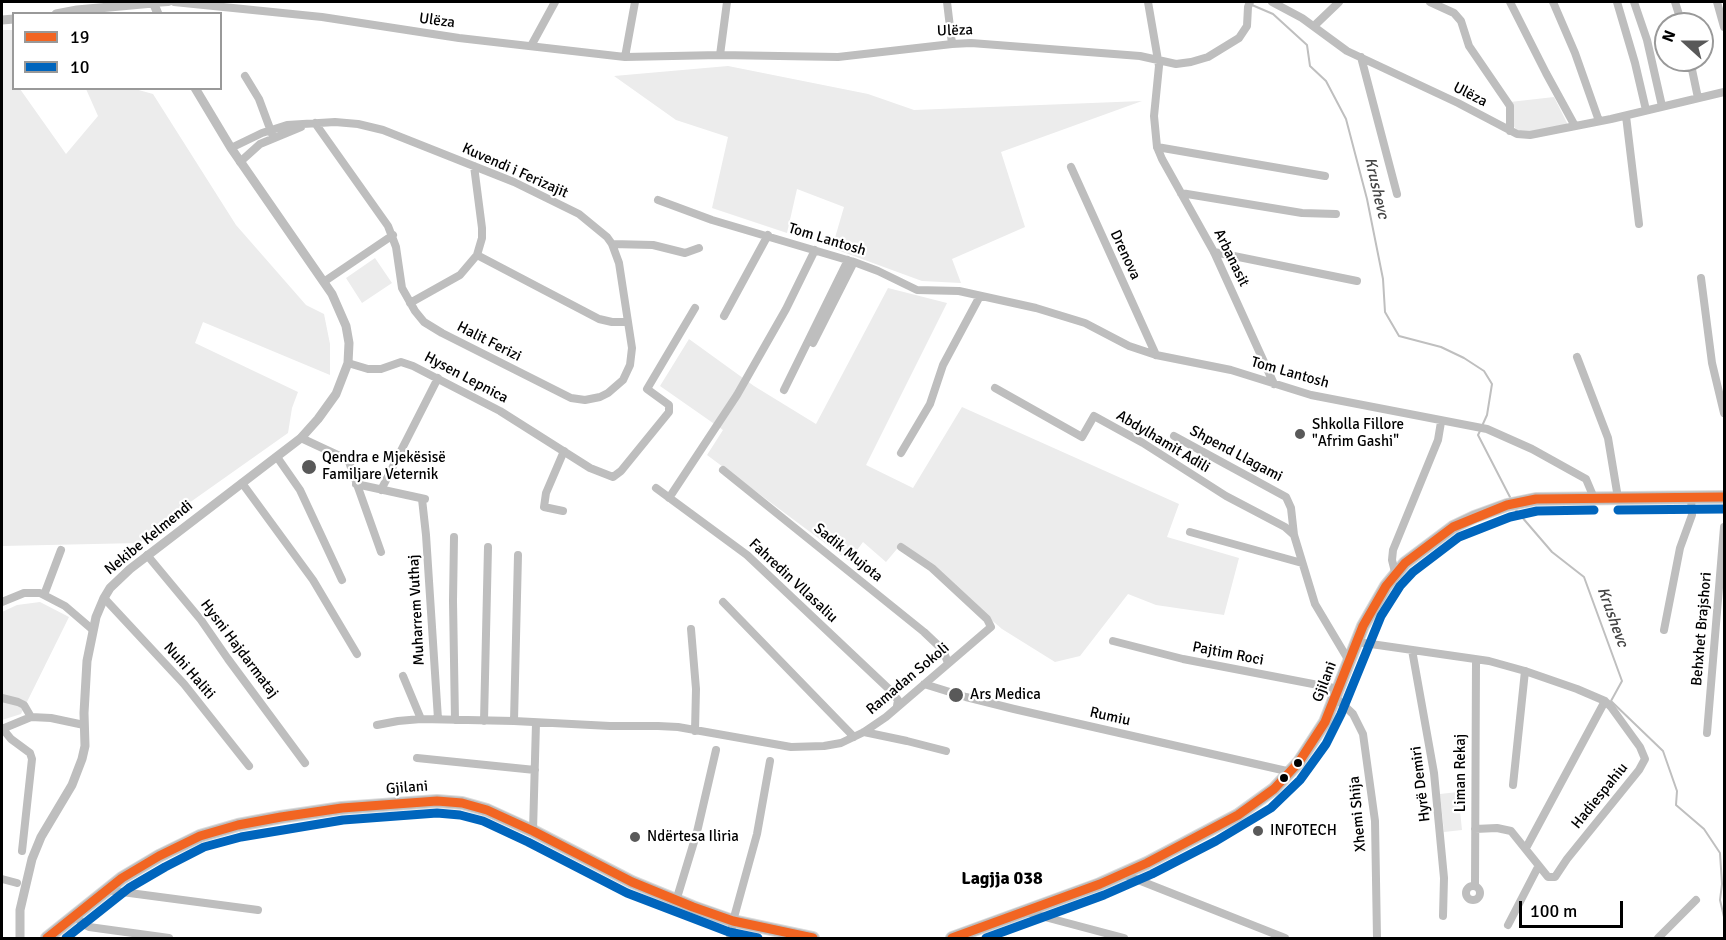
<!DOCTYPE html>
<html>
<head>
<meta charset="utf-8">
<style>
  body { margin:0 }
  #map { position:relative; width:1726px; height:940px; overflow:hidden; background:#fff; font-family:Signika,sans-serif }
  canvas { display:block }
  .frame { position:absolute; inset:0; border:3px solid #000; pointer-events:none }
  .legend { position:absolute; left:12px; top:12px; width:210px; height:78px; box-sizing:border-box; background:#fff; border:2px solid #999; margin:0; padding:8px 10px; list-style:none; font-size:18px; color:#000 }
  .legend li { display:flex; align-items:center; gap:12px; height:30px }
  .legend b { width:30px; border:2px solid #999 }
  .north { position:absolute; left:1654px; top:12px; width:60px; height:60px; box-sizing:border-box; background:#fff; border:2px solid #999; border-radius:50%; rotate:291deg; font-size:16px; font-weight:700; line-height:24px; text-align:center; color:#000 }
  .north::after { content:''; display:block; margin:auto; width:21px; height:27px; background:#595959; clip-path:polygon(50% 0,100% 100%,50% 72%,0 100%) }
  .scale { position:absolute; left:1519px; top:901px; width:104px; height:27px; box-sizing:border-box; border:3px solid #000; border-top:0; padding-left:8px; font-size:18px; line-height:21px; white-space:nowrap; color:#000; -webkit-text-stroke:4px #fff; paint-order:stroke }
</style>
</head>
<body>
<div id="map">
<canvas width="1726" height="940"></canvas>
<div class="frame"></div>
<ul class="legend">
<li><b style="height:8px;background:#f26522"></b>19</li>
<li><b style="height:8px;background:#0065bd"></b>10</li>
</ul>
<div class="north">N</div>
<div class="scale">100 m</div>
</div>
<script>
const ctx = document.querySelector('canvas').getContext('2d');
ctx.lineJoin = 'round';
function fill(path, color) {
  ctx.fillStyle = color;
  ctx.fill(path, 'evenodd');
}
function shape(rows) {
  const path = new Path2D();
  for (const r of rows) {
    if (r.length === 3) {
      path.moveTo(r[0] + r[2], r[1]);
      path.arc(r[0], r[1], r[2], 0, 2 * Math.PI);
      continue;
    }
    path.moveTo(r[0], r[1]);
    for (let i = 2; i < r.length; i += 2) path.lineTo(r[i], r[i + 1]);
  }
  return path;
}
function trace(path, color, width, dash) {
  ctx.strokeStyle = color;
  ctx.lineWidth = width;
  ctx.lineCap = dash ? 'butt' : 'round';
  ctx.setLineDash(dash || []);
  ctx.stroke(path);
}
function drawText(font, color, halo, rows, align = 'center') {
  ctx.font = font + ' Signika,sans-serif';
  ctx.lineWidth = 4.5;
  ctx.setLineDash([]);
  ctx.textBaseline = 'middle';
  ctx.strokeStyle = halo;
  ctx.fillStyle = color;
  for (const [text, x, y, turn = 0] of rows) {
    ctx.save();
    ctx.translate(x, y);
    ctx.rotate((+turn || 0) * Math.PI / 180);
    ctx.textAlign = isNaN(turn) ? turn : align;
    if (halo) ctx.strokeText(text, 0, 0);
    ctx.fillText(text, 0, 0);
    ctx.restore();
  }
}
fill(shape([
  [2,30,13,30,14,88,20,89,66,154,98,116,86,89,135,89,153,94,236,225,306,305,324,314,330,344,330,375,203,322,195,343,298,392,292,408,288,433,165,520,140,543,2,546],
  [728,66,868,94,914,110,1142,101,1001,152,1025,227,952,259,961,283,922,281,832,248,844,207,797,189,787,233,712,208,728,137,676,120,614,76],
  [1554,97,1568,125,1537,133,1518,132,1513,125,1514,113,1510,102],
  [375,258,392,283,362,303,346,278],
  [888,288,947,303,866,465,913,488,962,407,1179,504,1167,537,1239,558,1224,615,1156,605,1128,594,1080,656,1055,662,1002,629,902,543,886,562,863,542,849,561,707,455,723,430,660,386,689,339,754,386,816,424],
  [40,602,69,617,21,714,2,720,2,612,17,605],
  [1458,792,1462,830,1444,832,1440,794]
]), '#ececec');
trace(shape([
  [1245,2,1273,14,1307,45,1310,66,1326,81,1346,119,1367,199,1383,279,1385,312,1399,336,1441,347,1464,358,1484,371,1492,384,1487,415,1482,426],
  [1480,431,1478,435,1512,501],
  [1515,509,1552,552,1584,577,1622,681,1611,701,1663,751,1677,791,1676,805,1704,829,1720,853,1722,884,1720,900,1724,917]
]), '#bfbfbf', 2);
const primary = shape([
  [47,938,122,878,159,856,200,836,238,825,281,817,342,808,437,801,462,803,487,810,533,831,632,882,693,907,733,921,813,938],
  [952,938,1100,884,1147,863,1238,815,1274,789,1299,762,1325,722,1363,626,1386,586,1405,563,1453,527,1474,517,1507,505,1536,499,1724,497]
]);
trace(primary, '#dbdbdb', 14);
trace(shape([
  [174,2,322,17,459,38,625,57,720,55,838,57,952,44,971,43,1140,56,1176,64,1191,62,1208,57,1239,38,1247,26,1248,7,1250,2],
  [947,2,952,44],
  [1148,2,1159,66,1154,116,1157,147,1162,159,1214,252,1274,384],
  [1272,2,1302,18,1347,51,1458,103,1517,134,1530,135,1611,119,1724,92],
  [1430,2,1454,13,1461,21,1469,46,1510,106,1510,131],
  [1510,2,1546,73,1575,126],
  [1553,2,1575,53,1599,121],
  [1617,2,1635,63,1646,110],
  [1634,2,1647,40,1662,106],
  [1675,2,1682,24],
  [1717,2,1724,27],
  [153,3,168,2],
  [1314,26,1339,2],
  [531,46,555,2],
  [720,55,727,2],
  [625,57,635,2],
  [1361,57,1397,194],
  [1690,60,1698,98],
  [245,76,259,99,272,134],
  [1626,116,1639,224],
  [1157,147,1325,176],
  [231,148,262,133,287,125,335,122,358,124,383,130,514,182,579,214,607,237,612,244,619,263,632,348,630,365,623,380,608,393,600,397,585,400,571,398,442,333,424,322,415,311,402,288,396,247,388,226,315,123],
  [240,162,260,144,301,127],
  [1071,167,1156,355],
  [1181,193,1302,213,1336,214],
  [658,200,712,220,854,262,878,271,917,290,959,291,1036,308,1085,323,1129,346,1156,355,1231,370,1311,395,1487,429,1532,449,1586,479,1594,498],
  [612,244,653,245,685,253,699,248],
  [1214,252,1357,281],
  [477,255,599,319,612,322,628,322],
  [1701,278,1712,363,1724,413],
  [325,281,393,235],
  [410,303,460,275,477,255,482,238,482,228,474,166],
  [724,316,768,235],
  [813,343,854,262],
  [1577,357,1608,438,1618,498],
  [348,363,368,369,381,369,401,362,413,366,500,411,590,468,613,477,621,471,669,412,669,405,647,389,695,308],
  [995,388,1082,437,1094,416,1143,443,1226,496,1285,527,1294,535],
  [784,390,848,260],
  [1174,436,1286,497,1291,508,1294,535,1315,604,1349,661],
  [301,438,344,458,349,462,381,552],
  [901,453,930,404,943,365,980,296],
  [277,457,300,490,342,580],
  [723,470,924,632,943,650,948,663],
  [242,483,313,580,357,654],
  [356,484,425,499],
  [656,488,747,555,891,691,898,700,897,706],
  [381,490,438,378],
  [669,498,737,395,786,309,815,250],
  [422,499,426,535,438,719],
  [563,511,544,507,546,493,564,451],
  [1190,532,1302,563],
  [454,537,453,601,455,720],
  [147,555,201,620,228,659,305,763],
  [1395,572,1392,560,1393,550,1438,440,1441,422],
  [44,595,61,550],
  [104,598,184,684,249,766],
  [2,602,24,593,40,593,65,606,93,630],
  [723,602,854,737],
  [691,629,696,689,695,731],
  [1664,630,1680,548,1692,515,1691,498],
  [1113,641,1183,659,1339,689],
  [1357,642,1489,661,1525,671,1577,689,1605,701,1611,707,1640,747,1645,759,1639,770,1567,859,1555,877,1548,877,1511,831,1497,828,1475,829],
  [1412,650,1434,773,1444,878,1443,916],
  [403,676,421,719],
  [924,684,966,697,1014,709,1291,772],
  [1335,697,1353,714,1363,734,1375,821,1377,938],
  [2,698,18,702,24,705,31,717],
  [484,721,488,547],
  [514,721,518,555],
  [377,725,398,721,421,719,514,721,610,726,658,726,678,727,791,747,824,746,841,743,864,732,886,717,991,627,987,619,932,568,901,547],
  [2,728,11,739,30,753,32,759,22,851],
  [2,729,31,717,51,718,84,725],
  [864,732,907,741,946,751],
  [1707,733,1724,527],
  [417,758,535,770],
  [1513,785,1525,671],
  [533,831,536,723],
  [1526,848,1605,701],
  [1123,874,1285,938],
  [2,879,17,883],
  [1473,893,7],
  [1475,886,1476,661],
  [107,890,258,910],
  [676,901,697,832,716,750],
  [1026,912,1124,938],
  [75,915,83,924,89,927,169,938],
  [1508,925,1538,867],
  [730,938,733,921,757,834,770,761],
  [1658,938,1696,900]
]), '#bebebe', 8);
trace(shape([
  [153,2,158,14],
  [56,14,77,10,153,3],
  [2,20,14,19],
  [20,938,20,910,32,859,41,837,72,785,82,759,85,746,84,713,87,661,96,617,104,598,110,588,130,569,301,438,318,419,336,394,348,363,349,343,346,326,332,294,231,148,195,88]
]), '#bebebe', 9);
trace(primary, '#bebebe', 12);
trace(shape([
  [47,938,122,878,159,856,200,836,238,825,281,817,342,808,437,801,462,803,487,810,533,831,632,882,693,907,733,921,813,938],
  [952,938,1100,884,1147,863,1238,815,1274,789,1299,762,1325,722,1363,626,1386,586,1405,563,1453,527,1507,505,1536,499,1724,497]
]), '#f26522', 9);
trace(shape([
  [1618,510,1724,509],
  [66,938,129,888,165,867,204,847,241,837,343,820,437,813,460,815,483,821,528,842,627,893,729,932,758,938],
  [986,938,1104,895,1152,874,1216,841,1271,808,1300,780,1326,744,1341,714,1381,616,1400,586,1413,572,1459,537,1510,517,1537,511,1594,510]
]), '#0065bd', 9);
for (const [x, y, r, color] of [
  [1300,434,6,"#595959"],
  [309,467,8,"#595959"],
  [956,695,8,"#595959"],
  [1298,763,5,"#000"],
  [1284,778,5,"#000"],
  [1258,831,6,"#595959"],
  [635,837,6,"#595959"]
]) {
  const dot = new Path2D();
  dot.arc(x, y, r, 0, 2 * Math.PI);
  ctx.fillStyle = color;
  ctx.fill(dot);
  trace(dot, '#fff', 2);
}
drawText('15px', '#000', '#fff', [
  ["Ulëza",437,21,8],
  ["Ulëza",955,31,-2],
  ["Ulëza",1470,95,27],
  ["Kuvendi i Ferizajit",515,171,24],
  ["Tom Lantosh",827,240,17],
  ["Drenova",1125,255,65],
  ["Arbanasit",1231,258,64],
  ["Halit Ferizi",489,342,27],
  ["Tom Lantosh",1290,373,16],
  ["Hysen Lepnica",466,378,28],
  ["Abdylhamit Adili",1163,442,31],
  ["Shpend Llagami",1236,454,28],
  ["Nekibe Kelmendi",149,538,-39],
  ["Sadik Mujota",848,553,39],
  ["Fahredin Vllasaliu",793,581,43],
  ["Muharrem Vuthaj",417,610,-93],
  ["Behxhet Brajshori",1702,629,-85],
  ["Hysni Hajdarmataj",239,649,53],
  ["Pajtim Roci",1228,654,11],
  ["Nuhi Haliti",189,671,49],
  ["Ramadan Sokoli",908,679,-40],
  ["Gjilani",1325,682,-69],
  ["Rumiu",1110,717,13],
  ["Liman Rekaj",1461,773,-90],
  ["Hyrë Demiri",1421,784,-97],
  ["Gjilani",407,788,-4],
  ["Hadiespahiu",1600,796,-51],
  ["Xhemi Shija",1358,814,-95]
]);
drawText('15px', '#000', '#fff', [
  ["Shkolla Fillore",1312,425],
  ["\"Afrim Gashi\"",1312,442],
  ["Qendra e Mjekësisë",322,458],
  ["Familjare Veternik",322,475],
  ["Ars Medica",970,695],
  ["INFOTECH",1270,831],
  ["Ndërtesa Iliria",647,837]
], 'left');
drawText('italic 16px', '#444', '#fff', [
  ["Krushevc",1376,188,77],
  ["Krushevc",1612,617,70]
]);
drawText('bold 18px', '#000', '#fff', [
  ["Lagjja 038",1002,879]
]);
</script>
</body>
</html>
